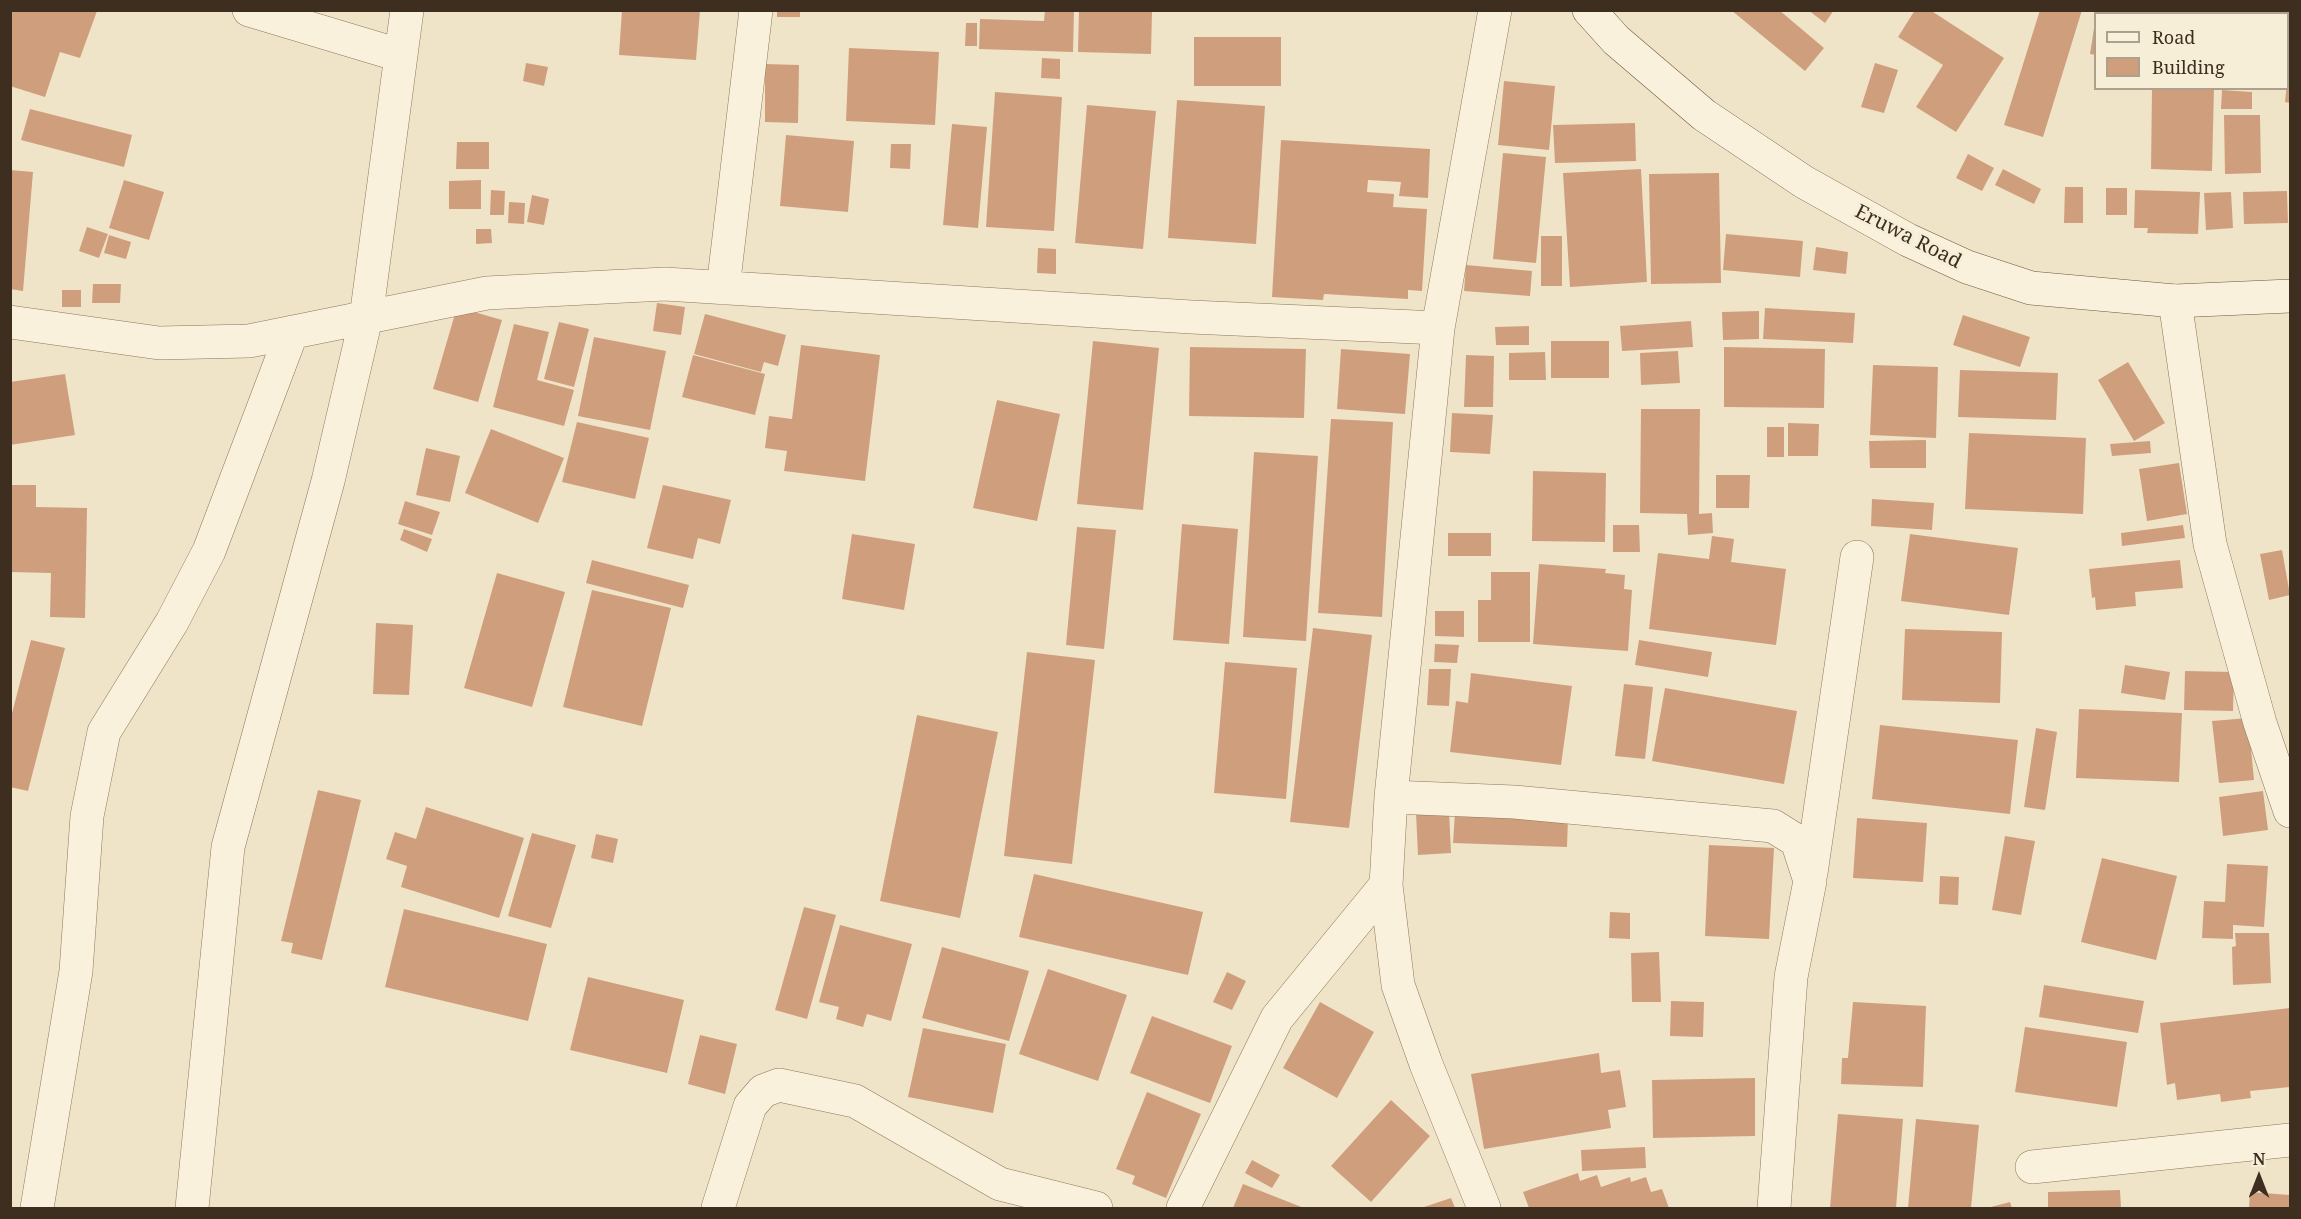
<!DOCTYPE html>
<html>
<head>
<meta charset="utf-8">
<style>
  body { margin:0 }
  #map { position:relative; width:2301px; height:1219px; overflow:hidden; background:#f0e4c8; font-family:"Noto Serif",serif }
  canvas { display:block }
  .frame { position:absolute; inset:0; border:12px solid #3d2e20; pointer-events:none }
  .legend { position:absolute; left:2094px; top:12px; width:195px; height:78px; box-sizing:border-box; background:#f7eed8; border:2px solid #ada18e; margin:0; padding:8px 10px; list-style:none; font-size:18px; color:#3d2e20 }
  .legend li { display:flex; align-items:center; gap:12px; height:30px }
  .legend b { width:30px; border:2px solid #ada18e }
  .north { position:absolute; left:2229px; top:1147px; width:60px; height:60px; -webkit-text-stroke:4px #f7eed8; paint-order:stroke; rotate:0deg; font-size:16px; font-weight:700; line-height:24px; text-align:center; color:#3d2e20 }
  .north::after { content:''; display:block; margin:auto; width:21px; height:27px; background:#3d2e20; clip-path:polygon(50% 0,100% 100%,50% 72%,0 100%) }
</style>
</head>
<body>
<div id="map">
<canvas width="2301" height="1219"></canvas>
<div class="frame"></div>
<ul class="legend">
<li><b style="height:8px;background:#faf1dc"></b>Road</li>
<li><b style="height:16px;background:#cf9f7d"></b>Building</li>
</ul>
<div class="north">N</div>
</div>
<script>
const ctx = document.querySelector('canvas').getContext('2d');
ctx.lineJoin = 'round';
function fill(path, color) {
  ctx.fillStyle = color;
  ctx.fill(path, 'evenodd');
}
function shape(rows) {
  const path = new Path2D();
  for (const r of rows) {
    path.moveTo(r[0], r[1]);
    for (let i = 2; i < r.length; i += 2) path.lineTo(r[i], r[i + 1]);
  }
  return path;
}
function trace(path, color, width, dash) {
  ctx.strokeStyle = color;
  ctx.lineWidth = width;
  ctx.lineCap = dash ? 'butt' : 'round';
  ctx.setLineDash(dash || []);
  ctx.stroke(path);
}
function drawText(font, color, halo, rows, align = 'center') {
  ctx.font = font + ' "Noto Serif",serif';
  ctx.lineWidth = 6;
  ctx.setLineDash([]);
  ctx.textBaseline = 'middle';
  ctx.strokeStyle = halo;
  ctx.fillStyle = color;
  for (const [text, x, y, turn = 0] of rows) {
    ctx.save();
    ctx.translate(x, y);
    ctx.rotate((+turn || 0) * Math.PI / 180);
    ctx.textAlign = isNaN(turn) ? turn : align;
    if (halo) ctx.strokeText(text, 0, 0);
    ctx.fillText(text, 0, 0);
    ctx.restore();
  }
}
fill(shape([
  [10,10,97,11,80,58,60,52,45,97,10,86],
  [622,10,700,10,696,60,619,55],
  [777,10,800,10,800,17,777,17],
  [1045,10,1074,10,1073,52,979,49,980,19,1044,21],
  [1079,10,1152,12,1151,54,1078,52],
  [1731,10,1779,10,1824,48,1805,71],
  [1808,10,1834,10,1825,23],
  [1915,10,1930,10,2004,58,1956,132,1916,107,1943,65,1898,37],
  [2040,10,2082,10,2043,137,2004,125],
  [966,23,977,23,977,46,965,46],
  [2094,28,2096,28,2096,55,2090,54],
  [1194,37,1281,37,1281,86,1194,86],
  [849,48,939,52,935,125,846,121],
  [1042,58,1060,59,1060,79,1041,78],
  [526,63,548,67,544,86,523,81],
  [1875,63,1898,70,1884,113,1861,107],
  [765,64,799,65,798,123,765,122],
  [2289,64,2290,64,2290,103,2285,102],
  [1504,81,1555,86,1549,150,1498,145],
  [2152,88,2214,88,2212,171,2151,169],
  [2222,90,2252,92,2252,109,2221,109],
  [995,92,1062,97,1054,231,986,227],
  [1177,100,1265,106,1256,244,1168,238],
  [1087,105,1156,111,1143,249,1075,243],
  [30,109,132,135,124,167,21,140],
  [2224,115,2260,115,2261,173,2225,174],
  [1635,123,1636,161,1555,163,1553,125],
  [952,124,987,127,978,228,943,225],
  [786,135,854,141,848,212,780,206],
  [1281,140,1430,149,1428,198,1399,196,1401,182,1368,180,1367,192,1394,194,1393,207,1427,209,1422,291,1408,290,1408,299,1324,294,1323,300,1272,297],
  [457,142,489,142,489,169,456,169],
  [891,144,911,144,910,169,890,168],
  [1503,153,1546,157,1536,263,1493,259],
  [1968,154,1994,168,1982,191,1956,178],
  [1641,169,1647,282,1570,287,1563,173],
  [2003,169,2041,189,2034,204,1995,185],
  [10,170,33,172,23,291,10,289],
  [1719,173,1721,283,1651,284,1649,174],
  [124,180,164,192,149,240,109,228],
  [481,180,481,209,449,209,449,181],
  [2065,187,2083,187,2083,223,2064,223],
  [2106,188,2127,188,2127,215,2106,215],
  [491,190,505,191,504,215,490,215],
  [2135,190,2200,192,2198,234,2147,233,2148,228,2134,228],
  [2287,191,2288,223,2244,224,2243,192],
  [2231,192,2233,228,2206,230,2204,193],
  [532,195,549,199,544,225,527,222],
  [509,202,525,203,524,224,508,223],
  [87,227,108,234,99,258,79,251],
  [476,229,491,229,492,243,476,244],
  [1726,234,1803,241,1800,277,1723,270],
  [109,235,131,242,126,259,104,253],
  [1541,236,1562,236,1562,286,1541,286],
  [1816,247,1848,252,1846,274,1813,270],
  [1038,248,1056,249,1056,274,1037,273],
  [1466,265,1532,271,1530,296,1464,291],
  [93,284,121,284,120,303,92,303],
  [62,290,81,290,81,307,62,307],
  [657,303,685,307,681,335,653,331],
  [457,307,502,320,478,402,433,389],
  [1765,308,1855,313,1853,343,1763,339],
  [1759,311,1759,339,1723,340,1722,312],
  [705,314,786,335,778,366,764,362,761,372,694,354],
  [1963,315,2030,337,2020,367,1953,345],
  [1691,321,1693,347,1622,351,1620,326],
  [559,322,589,329,574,387,544,379],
  [514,324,549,332,537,380,574,390,564,426,493,407],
  [1529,326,1529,345,1496,345,1495,327],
  [594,337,666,351,650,430,578,416],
  [1093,341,1159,348,1143,510,1077,504],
  [1551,341,1609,341,1609,378,1551,378],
  [801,345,880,355,865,481,784,471,787,451,765,448,769,416,792,419],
  [1190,347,1306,349,1304,418,1189,416],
  [1724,347,1825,349,1824,408,1724,407],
  [1341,349,1410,354,1405,414,1337,409],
  [1678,351,1680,383,1641,385,1640,353],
  [1545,352,1546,380,1509,380,1509,353],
  [693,355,765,374,755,415,682,397],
  [1466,355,1494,356,1493,407,1464,407],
  [2128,362,2165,423,2134,441,2098,380],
  [1873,365,1938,367,1936,438,1870,435],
  [1960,370,2058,373,2056,420,1958,417],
  [65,374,75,435,10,445,10,382],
  [997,400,1060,414,1037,521,973,508],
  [1641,409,1700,409,1699,514,1712,513,1713,533,1688,535,1687,514,1640,513],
  [1452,413,1493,415,1490,454,1450,452],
  [1331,419,1393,422,1382,617,1318,613],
  [577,422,649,438,635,499,562,482],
  [1788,423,1819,424,1818,456,1788,456],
  [1767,427,1784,427,1784,457,1767,457],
  [491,429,564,458,538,523,465,493],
  [1969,433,2086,438,2083,514,1965,509],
  [1926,440,1926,468,1870,468,1869,441],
  [2150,441,2151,453,2112,456,2110,444],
  [426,448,460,456,450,502,416,495],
  [1254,452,1318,456,1306,641,1243,637],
  [2179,463,2187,514,2147,521,2139,469],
  [1533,471,1606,473,1605,542,1532,541],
  [1716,475,1750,475,1749,508,1716,508],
  [10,485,36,485,36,507,87,508,85,618,50,617,51,573,10,572],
  [663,485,731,500,720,544,698,538,693,559,647,548],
  [1872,499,1934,503,1932,530,1871,526],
  [405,501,440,512,432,535,398,524],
  [1182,524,1238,529,1229,644,1173,640],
  [1613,525,1639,525,1640,552,1613,552],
  [2183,525,2185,538,2122,546,2121,533],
  [1077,527,1116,530,1104,649,1066,645],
  [404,529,432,539,427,552,400,540],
  [1448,533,1491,533,1491,556,1448,556],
  [852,534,915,544,904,610,842,599],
  [1910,534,2018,548,2009,615,1901,601],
  [1712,536,1734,539,1731,562,1786,569,1776,645,1649,629,1658,553,1709,559],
  [2282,550,2290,595,2269,600,2260,554],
  [592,560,689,585,683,608,586,583],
  [2180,560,2183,588,2135,592,2136,606,2096,610,2095,597,2092,598,2089,569],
  [1539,564,1606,569,1605,573,1625,575,1624,589,1632,590,1628,651,1533,644],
  [1491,572,1530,572,1530,642,1478,642,1478,600,1491,600],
  [497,573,565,592,532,707,464,688],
  [592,590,671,608,642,726,563,707],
  [1435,611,1464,611,1464,637,1435,636],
  [376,623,413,625,409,695,373,694],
  [1313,628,1372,635,1349,828,1290,822],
  [1905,629,2002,632,2000,703,1902,700],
  [31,640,65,648,28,791,10,787,10,721],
  [1639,640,1712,652,1708,677,1635,665],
  [1435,644,1459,645,1457,663,1434,662],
  [1027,652,1095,660,1072,864,1004,856],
  [1225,662,1297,668,1286,799,1214,793],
  [2125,665,2170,672,2165,700,2121,693],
  [1429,669,1451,669,1449,706,1427,705],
  [2185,671,2234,672,2233,711,2184,710],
  [1471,673,1572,686,1561,765,1450,752,1456,701,1468,703],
  [1624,684,1653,687,1645,759,1615,756],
  [1665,688,1797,711,1784,784,1652,761],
  [2079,709,2182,713,2179,782,2076,778],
  [917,715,998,732,960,918,880,901],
  [2248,718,2254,780,2219,783,2212,721],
  [1880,725,2018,740,2010,814,1872,799],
  [2036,728,2057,732,2045,810,2024,807],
  [318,790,361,800,322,960,291,953,293,943,281,941],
  [2263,791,2268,830,2223,836,2219,797],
  [426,807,524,838,499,918,401,887,407,866,386,859,395,832,416,839],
  [1449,811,1451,853,1418,855,1416,813],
  [1455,813,1568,818,1567,847,1453,843],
  [1857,818,1927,823,1923,882,1853,878],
  [532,833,576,845,551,928,508,916],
  [596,834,618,839,613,863,591,858],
  [2005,836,2035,841,2021,915,1992,910],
  [1709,845,1774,848,1769,939,1705,936],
  [2102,858,2177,876,2156,960,2081,942],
  [2227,864,2268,866,2264,927,2233,925,2233,939,2202,938,2204,901,2225,902],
  [1034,874,1203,912,1188,975,1019,937],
  [1940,876,1959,877,1958,905,1939,904],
  [804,907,836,915,807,1019,775,1010],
  [404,909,547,944,528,1021,385,987],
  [1610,912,1630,913,1630,939,1609,938],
  [840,925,912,944,891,1021,867,1014,863,1027,836,1019,839,1007,819,1002],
  [2235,933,2269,933,2271,983,2233,985,2232,947,2236,946],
  [942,947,1029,971,1009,1041,922,1018],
  [1659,952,1661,1002,1632,1002,1631,953],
  [1048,969,1127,995,1098,1081,1019,1054],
  [1227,972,1246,981,1232,1010,1213,1002],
  [588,977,684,1000,667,1073,570,1050],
  [2044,985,2144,1001,2138,1033,2039,1017],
  [1671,1001,1704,1002,1703,1037,1670,1036],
  [1320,1002,1374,1032,1337,1098,1283,1068],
  [1853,1002,1926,1006,1923,1087,1841,1084,1842,1058,1848,1058],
  [2290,1008,2290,1087,2250,1091,2251,1098,2221,1102,2220,1094,2177,1100,2175,1083,2167,1085,2160,1023],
  [1152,1016,1232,1046,1210,1103,1130,1073],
  [2025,1027,2127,1042,2117,1107,2015,1092],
  [923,1028,1006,1044,993,1113,908,1097],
  [700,1035,737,1044,725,1094,688,1084],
  [1599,1053,1601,1073,1620,1070,1626,1107,1608,1110,1611,1128,1484,1149,1471,1074],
  [1755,1078,1755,1136,1653,1138,1652,1080],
  [1147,1092,1201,1114,1166,1198,1132,1184,1135,1176,1116,1169],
  [1391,1100,1430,1136,1371,1202,1331,1166],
  [1838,1114,1903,1119,1896,1208,1830,1208],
  [1916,1119,1979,1125,1971,1208,1908,1208],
  [1645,1147,1646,1168,1582,1171,1581,1150],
  [1252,1160,1280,1175,1272,1188,1245,1173],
  [1578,1173,1580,1181,1597,1175,1601,1187,1630,1177,1631,1182,1646,1177,1651,1192,1662,1189,1669,1208,1529,1208,1523,1192],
  [1243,1184,1304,1208,1233,1208],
  [2120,1190,2121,1208,2048,1208,2048,1192],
  [2250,1192,2290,1195,2290,1208,2249,1208],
  [1451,1198,1455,1208,1421,1208],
  [2010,1202,2012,1208,1987,1208]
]), '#cf9f7d');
const minor = shape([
  [249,10,399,55],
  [723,288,756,10],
  [2175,301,2210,544,2260,723,2290,811],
  [10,322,159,343,249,341,487,293,665,284,1191,317,1438,328],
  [1391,797,1514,802,1773,826,1797,841,1810,881,1791,977,1774,1208],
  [1811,873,1857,557],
  [2032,1167,2290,1140],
  [37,1208,76,971,87,816,104,732,172,622,209,551,292,332],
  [192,1208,228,847,328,481,366,318,407,10],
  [718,1208,750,1106,763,1091,779,1085,855,1101,1000,1184,1096,1208],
  [1183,1208,1277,1018,1386,885],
  [1484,1208,1426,1064,1398,985,1386,885,1391,797,1438,328,1495,10]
]);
const secondary = shape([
  [1589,10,1616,40,1704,115,1804,182,1908,240,1967,267,2031,288,2175,301,2290,296]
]);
trace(minor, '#8d765c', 34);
trace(secondary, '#6f573f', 34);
trace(minor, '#faf1dc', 33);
trace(secondary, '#faf1dc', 33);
drawText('20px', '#3d2e20', '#f7eed8', [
  ["Eruwa Road",1908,237,27]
]);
</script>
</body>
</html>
